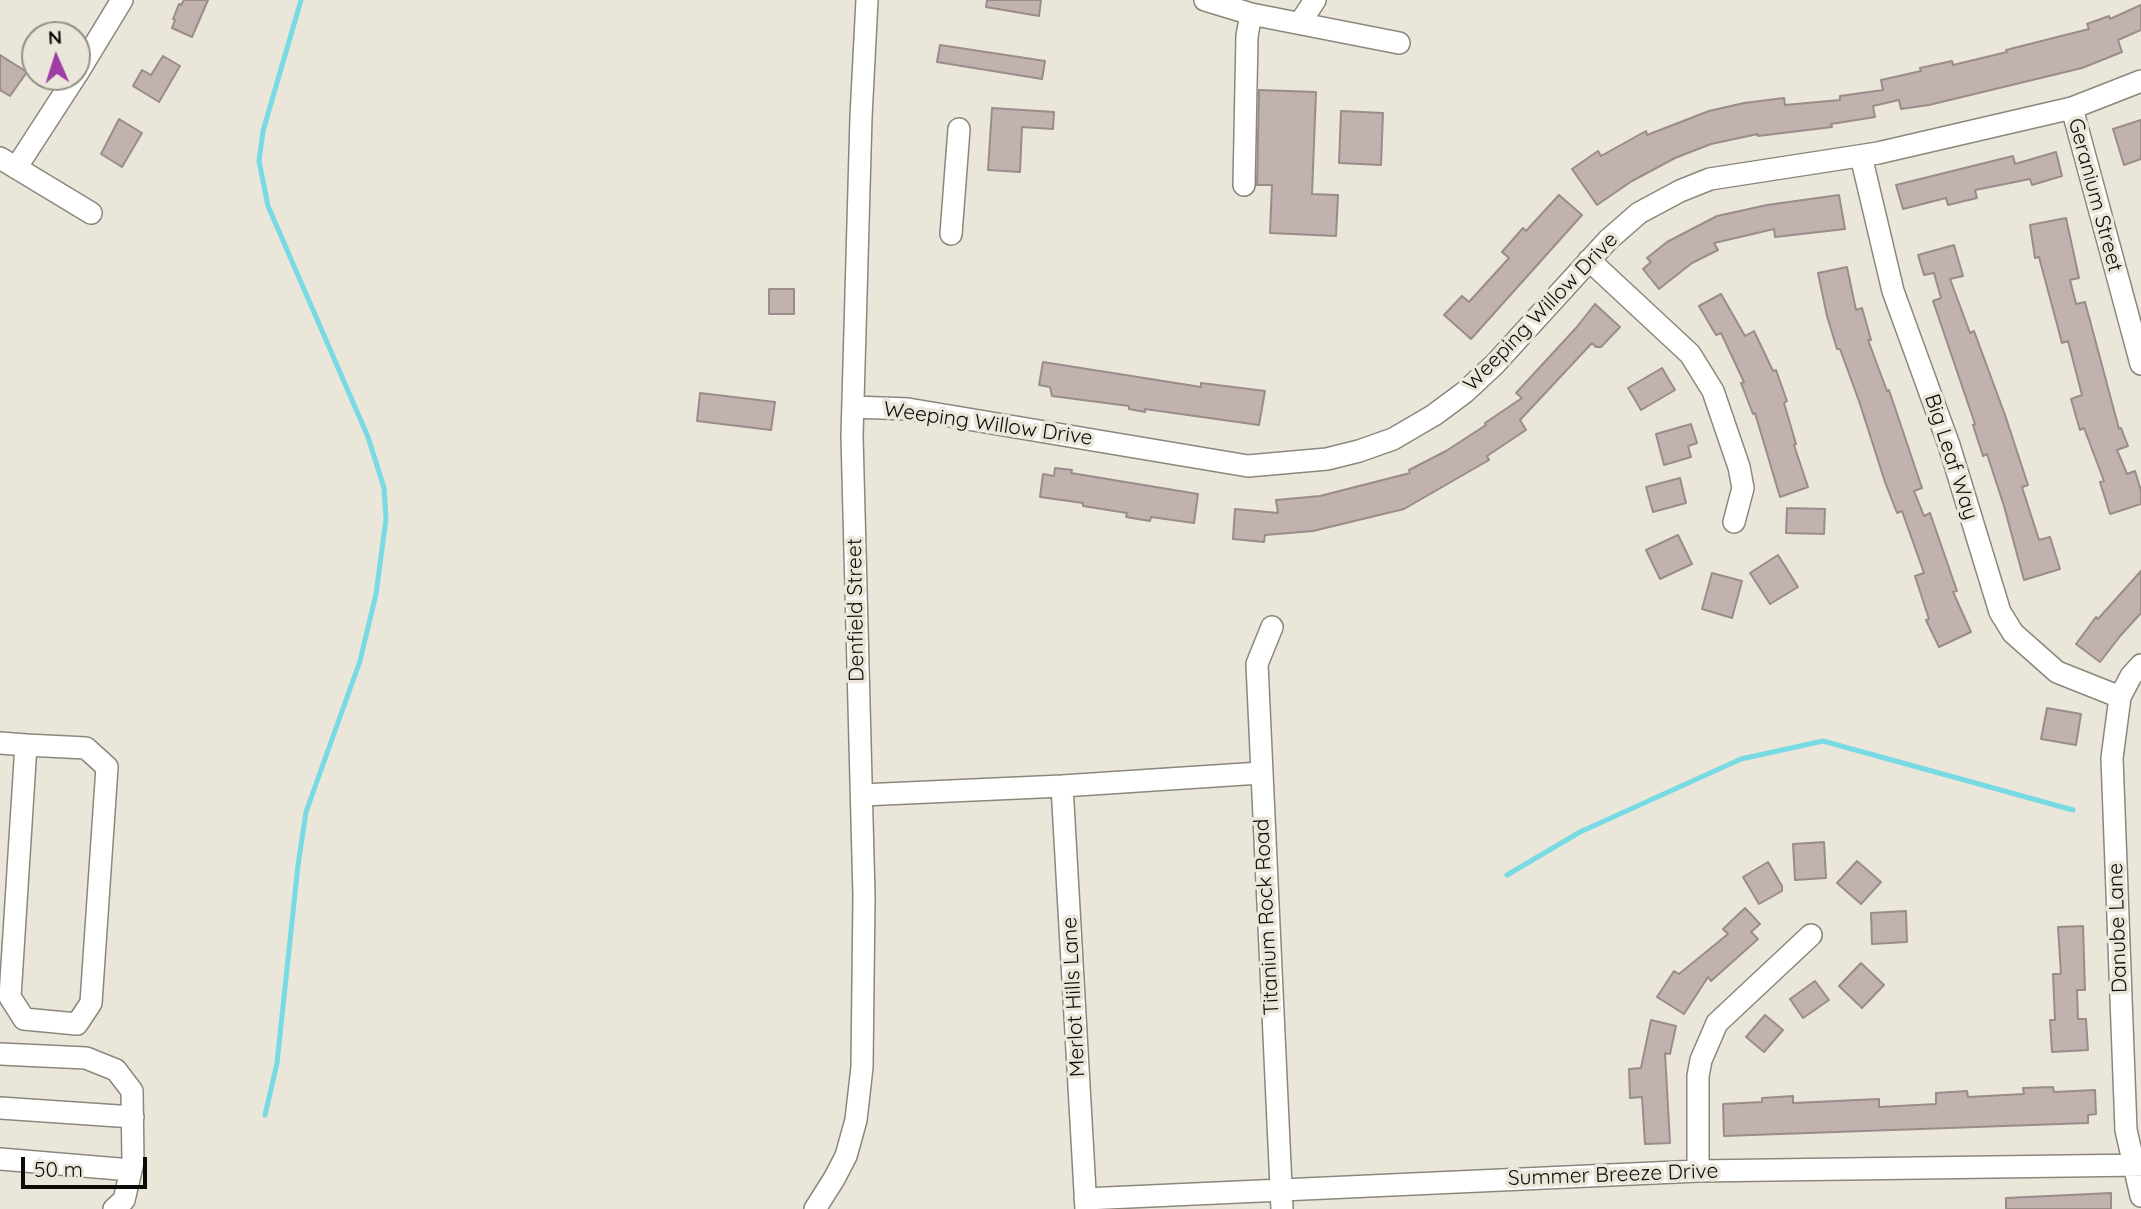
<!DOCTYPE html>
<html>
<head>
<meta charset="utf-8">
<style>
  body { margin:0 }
  #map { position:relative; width:2141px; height:1209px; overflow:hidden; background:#eae6d9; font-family:Quicksand,sans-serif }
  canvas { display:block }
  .north { position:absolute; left:21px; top:21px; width:70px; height:70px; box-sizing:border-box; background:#eae6d9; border:2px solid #928f85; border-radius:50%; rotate:357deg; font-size:19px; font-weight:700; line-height:28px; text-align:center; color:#0d0c08 }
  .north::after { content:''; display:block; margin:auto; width:24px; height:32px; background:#9e3da5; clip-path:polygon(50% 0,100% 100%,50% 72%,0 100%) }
  .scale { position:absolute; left:21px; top:1157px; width:126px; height:32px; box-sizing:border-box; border:4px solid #0d0c08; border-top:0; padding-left:9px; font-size:21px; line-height:24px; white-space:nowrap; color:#0d0c08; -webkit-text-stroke:5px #eae6d9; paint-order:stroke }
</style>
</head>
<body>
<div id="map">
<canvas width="2141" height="1209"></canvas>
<div class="north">N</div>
<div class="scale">50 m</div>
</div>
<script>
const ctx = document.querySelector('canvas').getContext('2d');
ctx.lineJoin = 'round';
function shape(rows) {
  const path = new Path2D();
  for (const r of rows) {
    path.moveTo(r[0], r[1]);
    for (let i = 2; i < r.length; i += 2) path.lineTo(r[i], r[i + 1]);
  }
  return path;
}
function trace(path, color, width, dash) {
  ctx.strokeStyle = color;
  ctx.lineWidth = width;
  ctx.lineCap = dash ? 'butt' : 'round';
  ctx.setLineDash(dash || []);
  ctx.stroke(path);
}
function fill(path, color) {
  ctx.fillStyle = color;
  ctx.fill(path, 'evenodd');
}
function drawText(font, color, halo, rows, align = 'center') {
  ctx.font = font + ' Quicksand,sans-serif';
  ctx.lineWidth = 7;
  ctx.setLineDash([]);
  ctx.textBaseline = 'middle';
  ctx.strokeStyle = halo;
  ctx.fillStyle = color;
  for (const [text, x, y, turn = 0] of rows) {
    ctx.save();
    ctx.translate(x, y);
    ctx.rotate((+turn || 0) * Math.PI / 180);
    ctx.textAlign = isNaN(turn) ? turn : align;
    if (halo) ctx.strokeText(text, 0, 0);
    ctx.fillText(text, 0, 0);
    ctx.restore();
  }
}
trace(shape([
  [1507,875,1580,832,1741,759,1823,741,2073,810],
  [265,1115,277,1063,298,865,306,812,360,661,376,594,386,519,384,488,368,437,268,206,259,161,263,131,301,0]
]), '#78dae2', 5);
const building = shape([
  [184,0,208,0,192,37,172,28,175,20,173,19,179,4,181,5,184,0],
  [987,0,1041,0,1039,16,986,7,987,0],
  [2141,5,2141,30,2118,40,2122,52,2082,68,1929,105,1901,109,1899,100,1873,106,1875,117,1831,124,1832,127,1758,136,1758,134,1711,144,1675,158,1632,181,1597,205,1572,169,1598,151,1601,156,1646,131,1647,135,1709,111,1744,103,1784,98,1785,105,1840,100,1840,96,1883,90,1881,80,1921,71,1920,68,1952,61,1953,65,2007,52,2006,50,2089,29,2087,24,2109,16,2110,19,2141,5],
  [940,45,1045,61,1042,79,937,62,940,45],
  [0,55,27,72,10,96,0,90,0,55],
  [163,56,180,66,159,102,133,86,142,70,151,75,163,56],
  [1259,90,1316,92,1312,194,1338,195,1336,236,1270,233,1272,185,1257,185,1259,90],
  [992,108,1054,112,1053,129,1022,127,1020,172,988,170,992,108],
  [1341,111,1383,113,1381,165,1339,163,1341,111],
  [119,119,142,133,122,167,101,154,119,119],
  [2141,120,2141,159,2124,165,2113,129,2141,120],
  [2056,152,2062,176,2032,185,2030,179,1975,190,1977,198,1948,205,1946,198,1903,209,1896,185,2013,156,2015,164,2056,152],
  [1559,195,1582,215,1471,339,1444,315,1462,296,1469,302,1509,258,1502,252,1523,228,1526,231,1559,195],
  [1839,195,1845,229,1775,237,1774,229,1714,243,1718,250,1692,263,1659,289,1643,269,1651,262,1647,258,1667,242,1717,216,1767,205,1839,195],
  [2066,218,2079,278,2070,280,2076,304,2085,302,2119,429,2121,428,2128,446,2117,450,2127,474,2135,471,2141,491,2141,504,2110,514,2100,482,2104,481,2084,428,2080,430,2071,399,2082,395,2068,341,2062,343,2039,257,2035,258,2030,225,2066,218],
  [1954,245,1963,276,1950,279,1970,333,1974,331,2005,415,2028,485,2022,487,2039,540,2050,537,2060,569,2024,580,2004,506,1987,454,1983,456,1973,425,1975,424,1933,301,1941,298,1934,273,1924,275,1918,255,1954,245],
  [1847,267,1856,310,1862,308,1871,340,1868,340,1887,391,1889,390,1922,488,1914,491,1924,516,1930,513,1957,591,1953,592,1971,632,1939,647,1926,620,1929,619,1915,576,1924,573,1902,511,1897,513,1885,482,1859,401,1840,349,1837,349,1827,316,1818,273,1847,267],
  [769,289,794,289,794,314,769,314,769,289],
  [1721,294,1745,336,1754,331,1773,371,1776,370,1787,401,1784,403,1796,444,1794,445,1808,487,1780,497,1755,413,1753,414,1741,383,1744,382,1721,333,1716,335,1699,306,1721,294],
  [1595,304,1620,327,1601,347,1596,347,1592,343,1520,420,1526,430,1487,456,1489,460,1404,509,1313,531,1265,535,1264,542,1233,539,1235,509,1278,513,1276,500,1320,496,1410,473,1409,470,1446,451,1486,425,1485,423,1522,398,1516,393,1576,328,1595,304],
  [1043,362,1201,387,1201,383,1265,391,1259,425,1145,409,1145,412,1129,409,1129,406,1052,396,1050,387,1039,385,1043,362],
  [1662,368,1675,390,1641,410,1628,388,1662,368],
  [700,393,775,402,771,430,697,421,700,393],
  [1691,424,1697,443,1688,446,1691,457,1664,465,1656,434,1691,424],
  [1055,468,1072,470,1071,473,1198,494,1194,523,1151,517,1150,521,1126,517,1127,513,1083,506,1083,503,1040,497,1043,474,1054,476,1055,468],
  [1680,478,1686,503,1653,512,1646,487,1680,478],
  [1787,508,1825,509,1824,534,1786,533,1787,508],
  [1678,535,1692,564,1660,579,1646,550,1678,535],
  [1778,555,1798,587,1770,604,1750,573,1778,555],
  [2141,571,2141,613,2121,635,2100,662,2076,644,2096,617,2098,619,2141,571],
  [1712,573,1742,581,1732,618,1702,609,1712,573],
  [2047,708,2081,714,2076,745,2041,739,2047,708],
  [1824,842,1826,878,1795,880,1793,844,1824,842],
  [1857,861,1881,882,1861,904,1837,883,1857,861],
  [1768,862,1782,886,1782,891,1759,904,1743,877,1768,862],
  [1745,908,1760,924,1751,932,1758,939,1711,981,1708,977,1684,1014,1657,997,1674,971,1679,974,1728,934,1723,929,1745,908],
  [1906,911,1907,942,1872,944,1871,913,1906,911],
  [2083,926,2085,990,2077,990,2078,1019,2086,1019,2088,1050,2052,1052,2050,1020,2055,1020,2053,974,2061,974,2058,927,2083,926],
  [1861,963,1884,985,1862,1008,1839,986,1861,963],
  [1815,981,1829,1000,1803,1018,1790,999,1815,981],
  [1765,1015,1783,1030,1764,1052,1746,1037,1765,1015],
  [1651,1020,1676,1026,1670,1054,1665,1053,1670,1143,1645,1144,1642,1097,1630,1098,1629,1069,1641,1068,1651,1020],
  [2053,1087,2054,1092,2095,1090,2096,1114,2088,1115,2088,1123,1724,1136,1723,1104,1762,1102,1762,1098,1793,1096,1793,1103,1879,1099,1879,1107,1936,1104,1936,1093,1967,1091,1968,1097,2024,1094,2023,1088,2053,1087],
  [2111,1193,2111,1209,2006,1209,2006,1198,2111,1193]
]);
fill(building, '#c1b2af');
trace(building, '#9a8c89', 2);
const minor = shape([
  [1205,0,1251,14,1399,43],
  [1300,23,1315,0],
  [77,74,122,0],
  [2072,108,2141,364],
  [1861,156,1893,291,1949,445,2000,612,2013,633,2057,672,2120,697],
  [0,158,91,213],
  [16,168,75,77],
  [1244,185,1247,36,1251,14],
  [951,234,959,129],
  [1589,260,1690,354,1713,391,1739,467,1743,488,1734,522],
  [853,407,908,409,1248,466,1327,459,1359,451,1393,439,1434,415,1465,392,1495,364,1608,240,1639,213,1680,191,1710,179,1878,153,2072,108,2141,81],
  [1272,627,1257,664,1282,1209],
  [2141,665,2131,676,2120,697,2112,758,2126,1130,2141,1196],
  [0,743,26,745,10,997,24,1019,77,1024,91,1003,107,767,86,748,26,745],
  [1062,786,1086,1209],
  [862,795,1062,786,1260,773],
  [0,1054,86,1058,116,1070,132,1091,133,1162,124,1200,114,1209],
  [0,1108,133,1117],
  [0,1159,131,1170],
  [1698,1171,1698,1076,1701,1060,1717,1023,1811,935],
  [1085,1199,1698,1171,2141,1165],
  [815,1209,834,1179,846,1156,856,1120,862,1067,864,896,852,436,861,117,867,0]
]);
trace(minor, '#8b877b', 24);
trace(minor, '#fff', 21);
drawText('21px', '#0d0c08', '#eae6d9', [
  ["Geranium Street",2095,195,75],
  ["Weeping Willow Drive",1541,312,-46],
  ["Weeping Willow Drive",988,424,8],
  ["Big Leaf Way",1951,457,72],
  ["Denfield Street",856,610,-91],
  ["Titanium Rock Road",1267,917,-93],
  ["Danube Lane",2118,928,-92],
  ["Merlot Hills Lane",1074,997,-93],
  ["Summer Breeze Drive",1613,1175,-2]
]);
</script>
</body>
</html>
